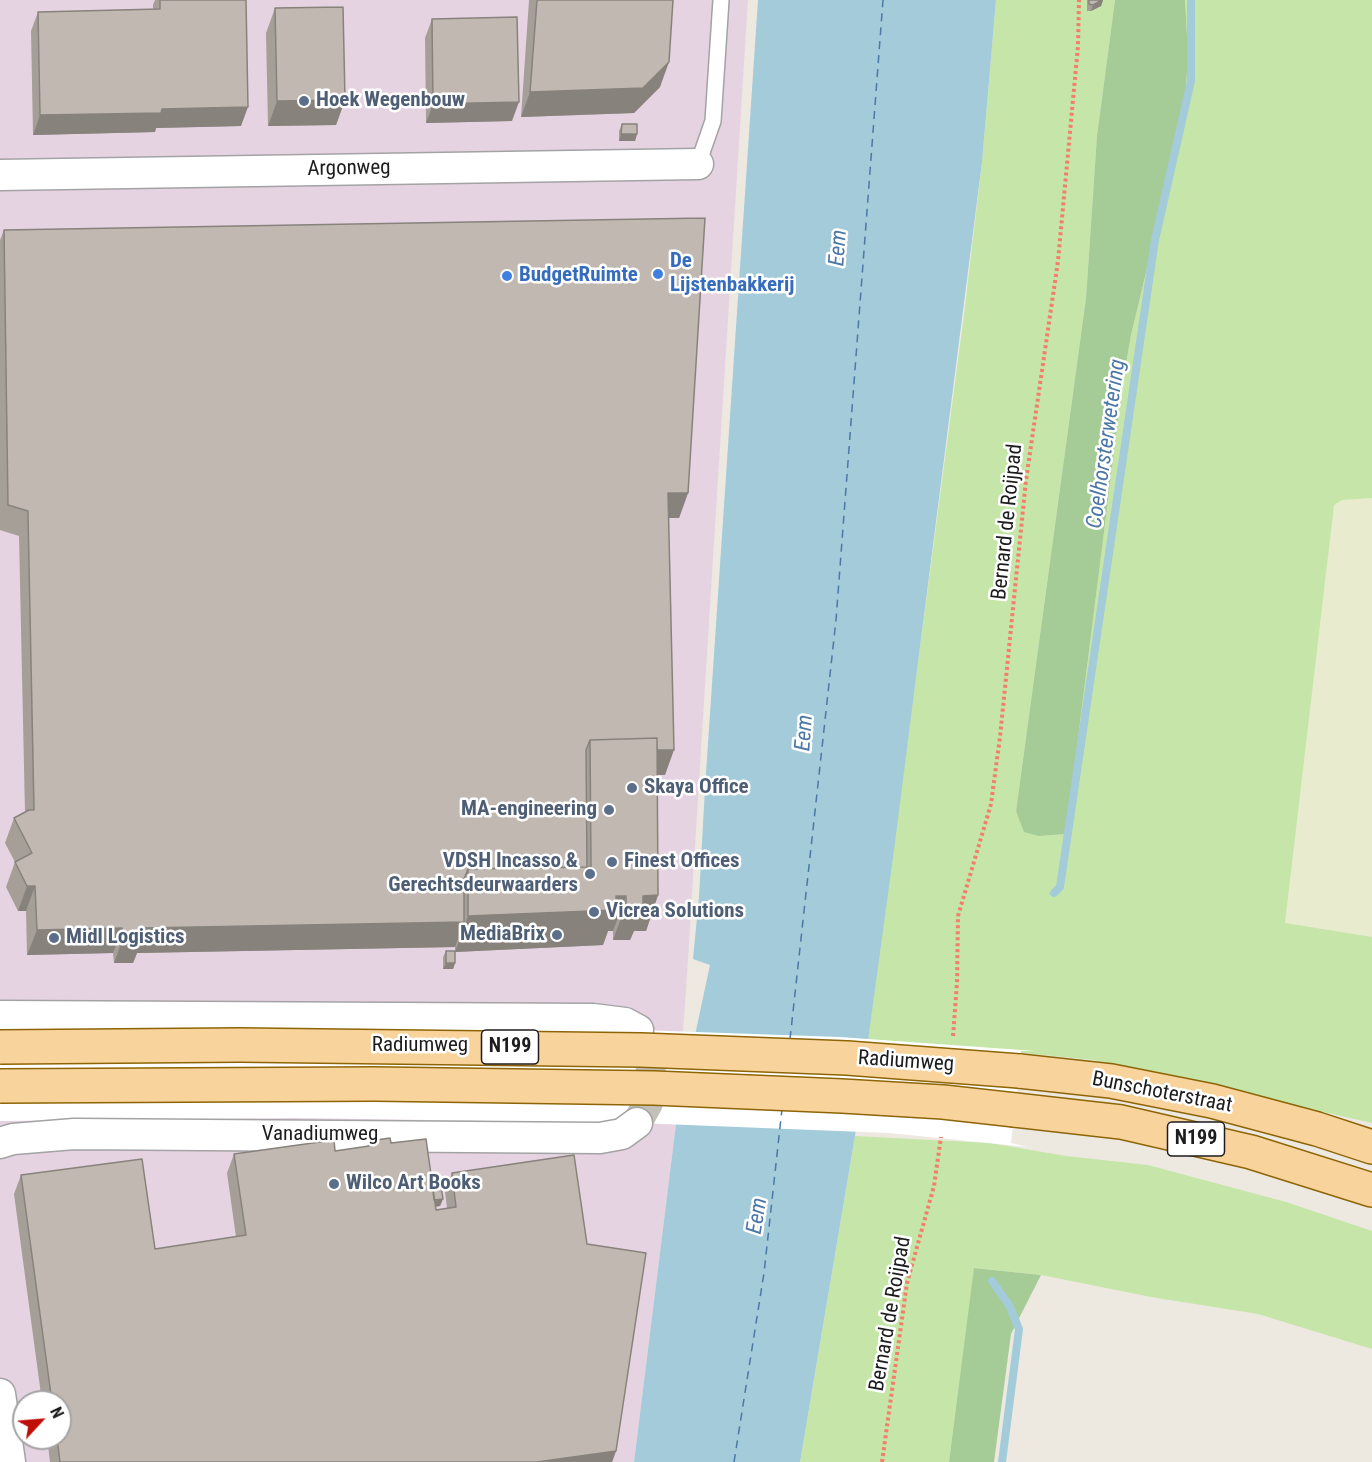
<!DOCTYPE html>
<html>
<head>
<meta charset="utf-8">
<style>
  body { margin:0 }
  #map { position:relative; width:1372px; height:1462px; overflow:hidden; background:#ede9e1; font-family:"Roboto Condensed",sans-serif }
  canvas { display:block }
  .north { position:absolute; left:12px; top:1390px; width:60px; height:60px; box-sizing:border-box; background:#fff; border:2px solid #a4a4a4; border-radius:50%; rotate:64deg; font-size:16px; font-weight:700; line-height:24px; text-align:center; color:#1c1c1c }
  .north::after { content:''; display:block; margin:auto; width:21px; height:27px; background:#bf0d08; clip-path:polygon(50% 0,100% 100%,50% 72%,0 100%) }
</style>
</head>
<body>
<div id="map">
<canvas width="1372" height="1462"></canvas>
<div class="north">N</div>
</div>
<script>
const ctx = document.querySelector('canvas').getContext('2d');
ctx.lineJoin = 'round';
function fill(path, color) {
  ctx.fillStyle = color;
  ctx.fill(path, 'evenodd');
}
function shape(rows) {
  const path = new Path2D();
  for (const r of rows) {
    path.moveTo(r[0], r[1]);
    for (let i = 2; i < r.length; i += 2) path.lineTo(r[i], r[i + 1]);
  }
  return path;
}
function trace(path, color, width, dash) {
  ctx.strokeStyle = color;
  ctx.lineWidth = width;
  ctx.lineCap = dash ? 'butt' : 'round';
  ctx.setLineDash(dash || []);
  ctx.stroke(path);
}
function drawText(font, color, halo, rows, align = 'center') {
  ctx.font = font + ' "Roboto Condensed",sans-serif';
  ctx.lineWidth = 5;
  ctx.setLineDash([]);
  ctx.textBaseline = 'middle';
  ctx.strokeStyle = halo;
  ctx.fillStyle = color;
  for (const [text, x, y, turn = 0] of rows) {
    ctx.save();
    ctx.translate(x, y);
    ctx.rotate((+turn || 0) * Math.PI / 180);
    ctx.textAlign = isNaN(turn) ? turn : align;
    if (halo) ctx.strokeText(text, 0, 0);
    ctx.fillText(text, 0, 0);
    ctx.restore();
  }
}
fill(shape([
  [0,0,748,0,686,991,676,1124,634,1462,0,1462],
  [24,1402,60,1402,60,1438,24,1438]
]), '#e6d3e2');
fill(shape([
  [1372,498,1372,937,1285,924,1334,504,1342,500]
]), '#e8ebcd');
fill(shape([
  [996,0,1115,0,1097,136,1086,298,1016,811,1039,836,1066,834,1123,381,1131,335,1169,177,1186,89,1188,53,1185,0,1372,0,1372,498,1342,500,1334,505,1285,923,1372,937,1372,1123,1093,1060,972,1048,867,1047,964,315,982,162],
  [855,1136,990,1143,1066,1156,1148,1165,1286,1202,1372,1231,1372,1349,1258,1314,1151,1297,1041,1275,975,1268,949,1462,800,1462]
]), '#c5e6a8');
fill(shape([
  [1115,0,1185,0,1188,53,1186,89,1169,177,1131,335,1123,381,1066,834,1039,836,1024,832,1016,811,1086,298,1097,136],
  [974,1268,1041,1275,1011,1334,994,1462,949,1462]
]), '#a5cb97');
fill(shape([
  [758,0,996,0,982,162,894,850,855,1136,800,1462,634,1462,676,1124,710,965,693,959,699,897,705,788]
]), '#a3cbd9');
fill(shape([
  [0,1027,610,1029,840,1037,1035,1051,1021,1051,1011,1143,1028,1147,889,1133,637,1123,292,1118,0,1121]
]), '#fff');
trace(shape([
  [1054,893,1060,887,1155,240,1191,81,1191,0],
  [992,1281,1009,1305,1019,1329,1002,1462]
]), '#a3cbd9', 8);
trace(shape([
  [790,1039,836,620,883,0],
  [734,1462,764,1273,782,1109]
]), '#4d77a7', 1.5, [8, 6]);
trace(shape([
  [637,1123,648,1103,651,1066,645,1039,638,1030]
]), '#c3c0ba', 30, [30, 15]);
const service = shape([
  [698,164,713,121,721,0]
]);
const minor = shape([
  [0,175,698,164],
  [0,1016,593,1019,625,1023,638,1030],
  [0,1143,13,1139,74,1134,600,1138,622,1134,637,1123],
  [0,1394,10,1462]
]);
const primary = shape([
  [1019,1071,1111,1081,1212,1101,1317,1129,1372,1147],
  [1015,1110,1121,1122,1251,1152,1372,1190]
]);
trace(service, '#a3a3a3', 18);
trace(minor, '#a3a3a3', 33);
trace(primary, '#8d6506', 36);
trace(shape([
  [953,1036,957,983,958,916,991,804,1000,737,1026,480,1058,261,1078,46,1079,0],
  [882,1462,907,1283,934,1186,941,1137]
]), '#f47d6b', 4, [3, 3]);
trace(service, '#fff', 15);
trace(minor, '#fff', 30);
trace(primary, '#f8d39b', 33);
const primaryBridge = shape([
  [0,1047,240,1045,641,1050,847,1058,1019,1071],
  [0,1086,375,1084,654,1088,842,1096,943,1102,1015,1110]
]);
trace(primaryBridge, '#8d6506', 36, []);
trace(primaryBridge, '#f8d39b', 33);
fill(shape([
  [155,0,246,0,241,126,156,128,155,132,33,135,31,31,38,12,153,10,153,5],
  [529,0,673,0,660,87,634,113,521,117],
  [1087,0,1103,0,1101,6,1091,11,1087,11],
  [275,8,345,100,336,125,268,126,266,33],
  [432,19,512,121,426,123,425,38],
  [622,124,637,134,635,141,619,141,619,131],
  [4,230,688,493,679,518,669,518,665,775,657,775,658,895,646,931,634,931,630,940,613,940,613,931,608,931,603,945,455,952,455,947,137,953,133,963,114,963,113,953,27,955,26,911,18,911,6,887,15,862,5,843,14,818,25,813,19,536,0,530,0,240],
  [446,951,455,963,453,969,443,969,443,957],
  [369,1141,391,1143,432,1182,443,1199,440,1206,435,1207,436,1210,447,1208,445,1192,452,1173,616,1451,612,1462,50,1462,47,1438,60,1438,60,1402,42,1402,14,1194,21,1175,155,1249,236,1237,227,1173,234,1154,335,1151,367,1147]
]), '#a69f98');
fill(shape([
  [1102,0,1103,0,1101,6,1091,11,1093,5],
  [669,62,660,87,634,113,521,117,530,92],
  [345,100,336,125,268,126,277,101],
  [519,102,512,121,426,123,433,104],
  [248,107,241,126,156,128,155,132,33,135,40,115,162,109],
  [621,134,637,134,635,141,619,141],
  [668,493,688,493,679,518,659,518],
  [590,750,674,750,665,775,590,775],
  [27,886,35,886,26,911,18,911],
  [658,895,646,931,634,931,630,940,613,940,626,905,643,896],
  [616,896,626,896,613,931,608,931,603,945,455,952,468,916],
  [464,922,455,947,137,953,133,963,114,963,123,938,142,928],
  [122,928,113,953,27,955,37,930],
  [446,963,455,963,453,969,443,969],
  [443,1199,440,1206,429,1207,432,1201],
  [616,1451,612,1462,537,1462]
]), '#87827c');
const building = shape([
  [160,0,246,0,248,107,162,109,161,113,40,115,38,12,160,9,160,0],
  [537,0,673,0,669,62,643,88,530,92,537,0],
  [1089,0,1102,0,1093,5,1089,4,1089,0],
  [343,7,345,100,277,101,275,8,343,7],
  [517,17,519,102,433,104,432,19,517,17],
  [622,124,637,124,637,134,621,134,622,124],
  [705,218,688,493,668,493,674,750,657,750,657,738,590,740,586,750,587,867,468,869,464,879,464,922,142,928,142,938,123,938,122,928,37,930,35,886,27,886,15,862,32,853,14,818,29,810,34,810,28,514,28,511,8,505,4,230,705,218],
  [657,738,658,895,643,896,643,905,626,905,626,896,616,896,616,910,468,916,468,869,591,867,590,740,657,738],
  [446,951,455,951,455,963,446,963,446,951],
  [390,1138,391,1143,426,1139,436,1210,456,1207,452,1173,574,1155,587,1244,646,1253,616,1451,537,1462,60,1462,57,1438,60,1438,60,1402,52,1402,21,1175,142,1159,155,1249,246,1235,234,1154,334,1140,335,1151,369,1146,369,1141,390,1138],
  [440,1181,443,1199,434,1200,432,1182,440,1181]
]);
fill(building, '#c1b9b1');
trace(building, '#87827c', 1.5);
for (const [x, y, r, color] of [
  [304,101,6,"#5c6f8a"],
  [658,274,6,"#3f7fe0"],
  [507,276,6,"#3f7fe0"],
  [632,788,6,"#5c6f8a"],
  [609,810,6,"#5c6f8a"],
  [612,862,6,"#5c6f8a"],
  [590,874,6,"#5c6f8a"],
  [594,912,6,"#5c6f8a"],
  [557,935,6,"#5c6f8a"],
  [54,938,6,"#5c6f8a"],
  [334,1184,6,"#5c6f8a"]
]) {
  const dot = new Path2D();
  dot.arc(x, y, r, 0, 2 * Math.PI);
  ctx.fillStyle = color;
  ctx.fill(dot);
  trace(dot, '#fff', 2);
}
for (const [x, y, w] of [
  [510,1047,57],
  [1196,1139,57]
]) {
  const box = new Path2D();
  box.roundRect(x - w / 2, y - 17, w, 34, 4.5);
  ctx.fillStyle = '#fff';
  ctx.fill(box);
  trace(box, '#1c1c1c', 1.5);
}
drawText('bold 20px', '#1c1c1c', null, [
  ["N199",510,1047],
  ["N199",1196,1139]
]);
drawText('bold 21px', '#4e5e75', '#fff', [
  ["Hoek Wegenbouw",316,101],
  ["Skaya Office",644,788],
  ["MA-engineering",597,810,"right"],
  ["VDSH Incasso &",578,862,"right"],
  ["Gerechtsdeurwaarders",578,886,"right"],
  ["Finest Offices",624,862],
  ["Vicrea Solutions",606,912],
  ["MediaBrix",545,935,"right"],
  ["Midl Logistics",66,938],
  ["Wilco Art Books",346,1184]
], 'left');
drawText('21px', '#1c1c1c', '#fff', [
  ["Argonweg",349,169,-1],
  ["Bernard de Roijpad",1008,522,-84],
  ["Radiumweg",420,1046],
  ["Radiumweg",906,1062,4],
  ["Bunschoterstraat",1162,1093,11],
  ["Vanadiumweg",320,1135],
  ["Bernard de Roijpad",891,1314,-80]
]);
drawText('bold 21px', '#366cbe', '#fff', [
  ["De",670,262],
  ["Lijstenbakkerij",670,286],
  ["BudgetRuimte",519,276]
], 'left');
drawText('italic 22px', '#4d77a7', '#fff', [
  ["Eem",839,248,-86],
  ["Coelhorsterwetering",1107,444,-82],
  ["Eem",805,733,-86],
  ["Eem",758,1216,-81]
]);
</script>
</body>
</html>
